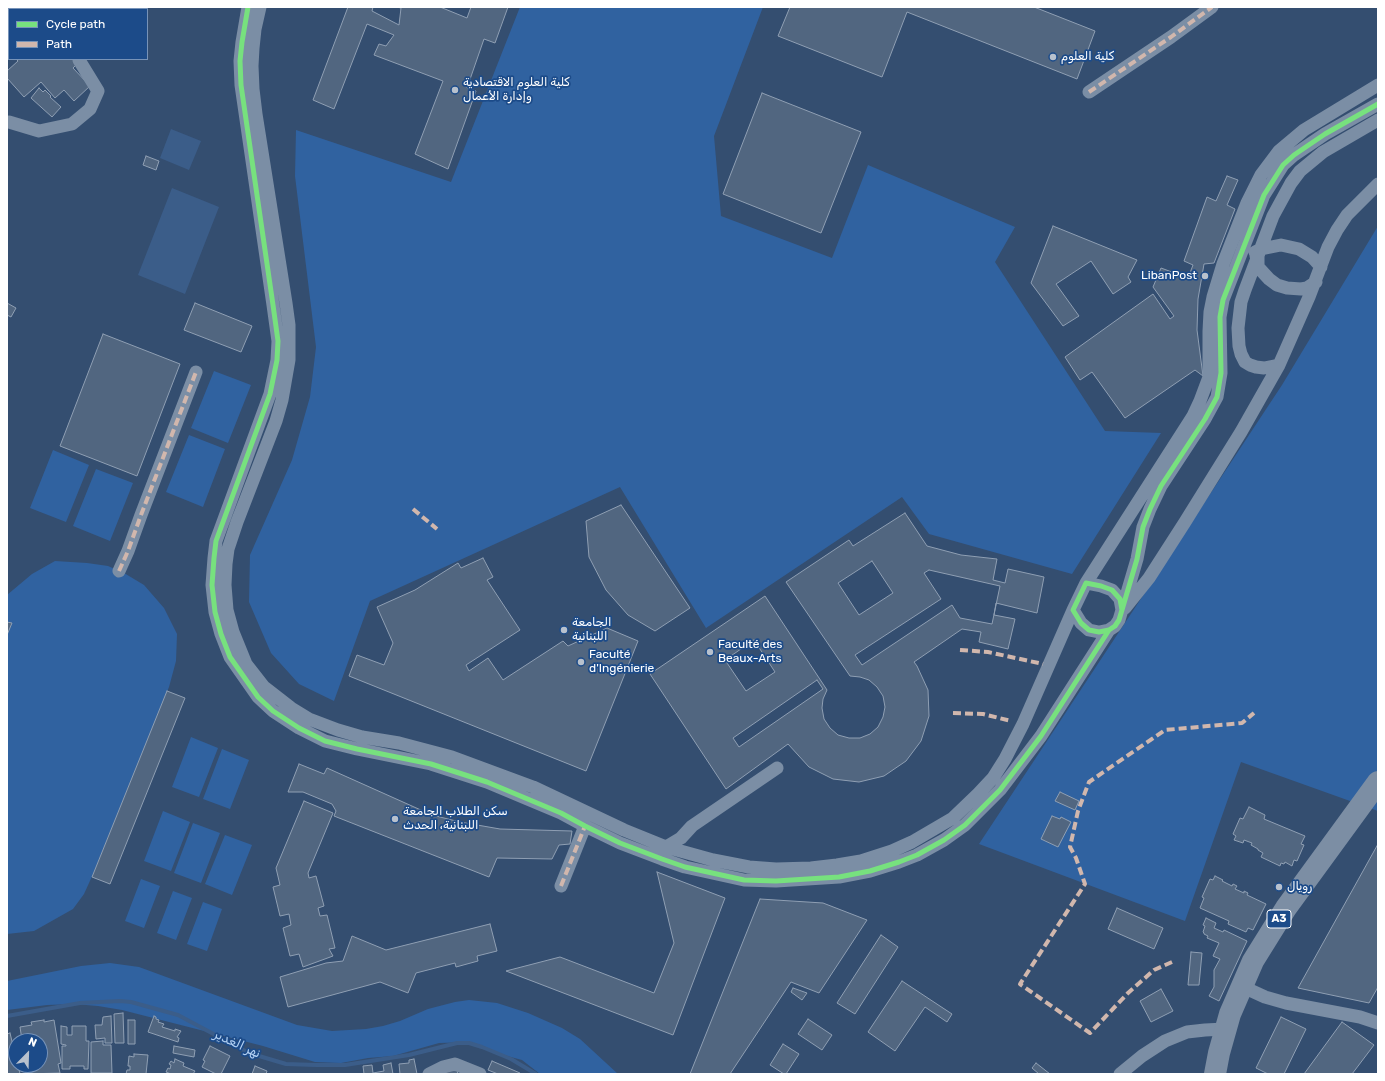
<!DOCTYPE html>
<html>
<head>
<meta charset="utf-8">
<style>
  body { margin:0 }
  #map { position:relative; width:1385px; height:1081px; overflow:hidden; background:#344e70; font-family:Rubik,sans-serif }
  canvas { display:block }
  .frame { position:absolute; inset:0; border:8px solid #fff; pointer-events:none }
  .legend { position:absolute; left:8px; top:8px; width:140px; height:52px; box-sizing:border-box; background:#1c4b89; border:1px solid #7793b8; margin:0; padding:5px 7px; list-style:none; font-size:12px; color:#fff }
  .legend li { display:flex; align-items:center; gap:8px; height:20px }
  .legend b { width:20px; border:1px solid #7793b8 }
  .north { position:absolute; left:8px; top:1033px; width:40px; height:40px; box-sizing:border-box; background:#1c4b89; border:1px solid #7793b8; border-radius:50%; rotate:23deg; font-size:11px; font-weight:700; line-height:16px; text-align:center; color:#fff }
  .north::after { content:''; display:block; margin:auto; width:14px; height:18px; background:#b8c1cd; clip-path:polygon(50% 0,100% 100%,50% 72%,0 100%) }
</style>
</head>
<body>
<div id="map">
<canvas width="1385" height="1081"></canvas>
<div class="frame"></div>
<ul class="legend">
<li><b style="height:5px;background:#77e17e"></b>Cycle path</li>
<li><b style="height:5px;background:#d1b7ad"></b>Path</li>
</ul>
<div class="north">N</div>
</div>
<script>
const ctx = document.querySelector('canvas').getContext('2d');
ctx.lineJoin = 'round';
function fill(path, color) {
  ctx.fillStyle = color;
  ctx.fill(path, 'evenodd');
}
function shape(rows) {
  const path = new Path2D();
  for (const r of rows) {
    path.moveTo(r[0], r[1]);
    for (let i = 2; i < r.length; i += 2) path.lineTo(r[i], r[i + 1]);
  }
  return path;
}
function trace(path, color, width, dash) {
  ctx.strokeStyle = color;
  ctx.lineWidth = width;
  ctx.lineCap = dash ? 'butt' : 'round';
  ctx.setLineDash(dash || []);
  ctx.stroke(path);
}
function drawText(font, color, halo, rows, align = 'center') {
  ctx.font = font + ' Rubik,"Noto Sans Arabic",sans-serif';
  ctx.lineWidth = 3.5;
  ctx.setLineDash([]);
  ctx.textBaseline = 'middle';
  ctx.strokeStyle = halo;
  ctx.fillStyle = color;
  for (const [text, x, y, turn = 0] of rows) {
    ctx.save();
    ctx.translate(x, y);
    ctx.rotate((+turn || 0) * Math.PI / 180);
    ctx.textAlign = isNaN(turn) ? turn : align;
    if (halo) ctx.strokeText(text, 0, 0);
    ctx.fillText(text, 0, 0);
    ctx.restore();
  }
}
fill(shape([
  [520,7,763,7,714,136,721,216,832,258,868,165,1015,227,995,262,1105,431,1161,433,1072,574,929,534,902,497,706,628,620,487,370,601,334,701,299,684,271,653,249,602,250,555,292,460,310,397,316,347,295,176,296,130,451,182],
  [1378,226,1378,811,1241,762,1185,921,979,844,1282,385],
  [214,371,251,385,228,443,191,428],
  [189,435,225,449,203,507,166,492],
  [53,450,89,465,66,522,30,508],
  [96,469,133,483,110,541,73,526],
  [55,561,87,563,108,566,124,573,144,585,164,608,177,634,176,661,169,687,94,872,84,894,73,909,34,931,7,934,7,595,32,574],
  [191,737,218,748,199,797,172,787],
  [222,749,249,760,230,809,203,799],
  [163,811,190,822,171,871,144,861],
  [193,823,220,833,201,883,174,873],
  [225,835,252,845,232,895,205,884],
  [141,879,160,886,144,928,125,921],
  [173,891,192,898,176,940,157,933],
  [203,902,222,909,207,951,187,944],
  [110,963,139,967,297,1025,332,1031,366,1029,383,1026,400,1021,428,1009,455,1002,469,1000,497,1003,528,1013,562,1028,580,1039,618,1074,540,1074,522,1060,496,1053,470,1042,439,1043,393,1056,368,1058,341,1063,315,1062,263,1046,122,1010,98,1006,74,1004,47,1005,7,1010,7,981,81,966]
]), '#3062a0');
fill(shape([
  [171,129,201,141,189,170,160,158],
  [172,188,219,207,185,294,138,275]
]), '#3b5d89');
trace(shape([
  [7,1016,80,1003,120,1001,131,1002,178,1015,249,1053,286,1064,316,1065,345,1065,409,1055,457,1043,469,1043,482,1047,511,1059,536,1074]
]), '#3b5d89', 4);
const building = shape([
  [7,7,28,7,27,9,9,9,9,41,7,42,7,7],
  [348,7,373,7,372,11,399,25,401,8,397,7,440,7,467,18,471,7,508,7,495,43,484,39,467,88,476,91,448,169,415,154,443,81,374,55,379,44,386,46,394,35,367,24,334,109,313,100,348,7],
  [790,7,1034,7,1095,31,1077,79,907,12,882,77,778,36,790,7],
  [16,59,72,59,77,64,73,68,90,86,74,101,64,90,55,98,41,82,24,97,7,78,7,71,18,61,16,59],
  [39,88,43,92,45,90,51,96,50,97,61,107,52,117,31,98,39,88],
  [762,93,861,132,821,233,723,194,762,93],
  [146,156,159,161,156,170,143,165,146,156],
  [1227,176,1238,180,1227,205,1235,209,1214,263,1204,264,1198,299,1197,330,1203,376,1195,370,1125,418,1092,372,1080,380,1065,357,1153,294,1170,319,1174,316,1153,287,1161,268,1188,278,1193,265,1184,261,1207,197,1216,201,1227,176],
  [1053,226,1137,260,1128,277,1131,282,1113,294,1091,261,1056,284,1079,316,1063,326,1031,283,1053,226],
  [7,303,16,308,11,317,7,315,7,303],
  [195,303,252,326,241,352,184,330,195,303],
  [103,334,180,364,137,476,60,446,103,334],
  [621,505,690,608,655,631,628,615,606,590,589,557,586,521,621,505],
  [905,513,927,546,961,555,997,559,993,580,1005,583,1008,569,1044,577,1037,613,996,603,994,615,1015,619,1008,649,979,642,981,632,962,629,914,662,917,666,928,690,929,716,921,741,906,761,884,776,859,782,833,779,809,767,788,744,726,789,650,674,765,596,827,690,823,699,822,708,824,719,830,728,838,735,849,738,860,738,870,734,878,727,883,717,885,707,883,696,877,687,869,680,860,677,850,676,786,582,849,540,853,546,905,513],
  [872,561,893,593,859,615,838,583,872,561],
  [929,570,1000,586,992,624,960,618,952,605,862,665,855,655,941,599,924,573,929,570],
  [754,640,775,672,746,691,725,660,754,640],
  [817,680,823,689,739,747,733,738,817,680],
  [483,558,493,577,487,580,520,630,466,665,469,671,488,658,503,680,563,641,568,646,607,628,638,641,586,771,349,676,357,655,384,665,393,643,377,607,415,590,458,563,461,568,483,558],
  [7,622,12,623,7,635,7,622],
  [167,691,185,698,110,884,92,877,167,691],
  [299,764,324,774,327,768,432,815,460,822,500,829,572,831,570,844,559,845,552,859,497,858,489,877,334,816,336,811,332,804,303,792,288,792,299,764],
  [1060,792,1079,801,1075,810,1055,801,1060,792],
  [304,801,333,813,308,873,309,878,316,876,324,906,318,908,320,916,327,915,335,948,329,949,333,956,303,967,299,954,290,956,283,928,291,925,289,914,280,916,273,887,280,885,276,868,304,801],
  [1249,807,1265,815,1264,819,1305,836,1301,844,1304,845,1297,861,1294,860,1292,866,1285,862,1284,864,1281,863,1280,866,1261,857,1263,853,1258,850,1258,849,1251,845,1252,843,1244,840,1243,843,1234,840,1236,836,1233,834,1240,818,1243,819,1249,807],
  [1052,816,1060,819,1061,817,1071,822,1058,847,1041,839,1052,816],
  [1378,844,1378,987,1369,1003,1298,988,1378,844],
  [657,872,725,898,673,1035,506,971,560,957,654,993,674,943,657,872],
  [1215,876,1223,880,1222,881,1232,886,1233,884,1237,886,1235,889,1244,893,1244,891,1248,893,1247,895,1266,904,1253,930,1248,928,1246,932,1228,924,1229,921,1200,908,1204,898,1202,897,1210,879,1213,880,1215,876],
  [760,899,823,903,867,920,819,993,791,982,730,1074,690,1074,760,899],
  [1117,908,1163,928,1154,949,1108,929,1117,908],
  [1206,918,1216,923,1214,928,1223,932,1224,930,1247,941,1219,1001,1209,996,1214,987,1214,970,1220,959,1213,956,1219,943,1207,938,1208,936,1204,934,1204,933,1203,932,1205,926,1203,925,1206,918],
  [490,924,497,951,477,956,478,961,456,967,455,963,416,973,408,993,380,982,288,1007,280,977,326,963,343,961,352,936,386,950,490,924],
  [881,935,898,947,855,1014,837,1003,881,935],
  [1191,952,1202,953,1199,985,1188,985,1191,952],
  [902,981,952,1014,947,1022,925,1007,895,1051,868,1032,902,981],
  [793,988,807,993,802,1000,791,992,793,988],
  [1161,989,1173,1011,1151,1022,1140,1001,1161,989],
  [123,1013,124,1043,115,1043,114,1014,123,1013],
  [111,1016,112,1043,105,1043,105,1038,96,1039,95,1025,102,1025,103,1017,111,1016],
  [154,1016,156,1017,156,1019,159,1020,158,1022,164,1024,162,1027,175,1031,175,1029,181,1031,177,1037,179,1038,178,1042,148,1032,154,1016],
  [1281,1017,1306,1029,1284,1074,1268,1074,1256,1068,1281,1017],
  [808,1019,832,1035,822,1050,798,1034,808,1019],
  [44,1020,44,1022,54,1020,61,1063,58,1064,60,1073,26,1074,25,1065,40,1065,40,1041,22,1040,20,1027,32,1025,31,1022,44,1020],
  [128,1020,135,1020,135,1044,128,1044,128,1020],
  [1342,1022,1374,1045,1352,1074,1304,1074,1342,1022],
  [61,1026,67,1027,67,1035,72,1035,72,1026,86,1026,86,1041,89,1041,88,1069,84,1069,84,1066,70,1066,70,1069,62,1069,62,1046,66,1046,66,1045,61,1044,61,1026],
  [10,1033,16,1058,16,1065,18,1065,20,1074,7,1074,7,1034,10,1033],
  [103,1041,103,1045,111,1045,112,1073,91,1073,91,1042,103,1041],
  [783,1044,799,1054,786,1074,784,1074,770,1065,783,1044],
  [174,1046,195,1050,194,1057,173,1053,174,1046],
  [210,1046,230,1056,221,1074,216,1074,202,1067,205,1061,203,1060,210,1046],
  [134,1054,148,1055,146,1074,126,1074,127,1070,130,1070,130,1066,128,1066,129,1056,134,1057,134,1054],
  [175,1059,184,1063,183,1066,195,1071,193,1074,171,1074,166,1072,168,1068,170,1069,171,1065,169,1064,171,1061,174,1063,175,1059],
  [414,1059,417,1074,400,1074,399,1064,409,1063,409,1060,414,1059],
  [492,1061,520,1073,520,1074,498,1074,488,1070,492,1061],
  [391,1063,393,1074,364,1074,363,1066,372,1065,373,1073,384,1071,383,1065,391,1063],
  [1036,1063,1050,1074,1039,1074,1032,1068,1036,1063],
  [255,1066,267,1071,266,1074,252,1074,255,1066],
  [459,1068,457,1074,440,1074,459,1068]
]);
fill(building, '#516680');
trace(building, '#8f9fb3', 1);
trace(shape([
  [248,7,242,42,240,61,241,85,273,305,278,341,277,360,270,394,216,541,214,558,212,585,215,612,221,634,230,657,258,697,273,711,299,728,325,741,357,749,431,764,487,782,561,813,585,826,620,843,662,859,685,867,744,880,776,881,839,877,870,871,899,862,917,855,944,840,965,825,1000,790,1041,736,1109,630],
  [260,7,255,29,253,48,252,66,253,89,256,114,286,303,289,325,289,360,282,400,276,421,237,522,228,549,226,564,225,585,227,610,233,632,246,664,264,687,291,708,309,719,338,730,362,737,399,743,452,757,533,787,624,830,666,847,713,860,749,867,776,869,811,868,837,865,861,861,892,851,912,842,953,818,978,794,993,778,1005,759,1023,724,1073,610],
  [1089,92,1171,37,1212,7],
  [9,122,39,131,72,124,90,109,98,91,79,60],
  [1255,252,1261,249,1281,245,1299,249,1312,257,1321,267],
  [1256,256,1258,256,1258,267,1269,279,1277,285,1287,288,1301,289,1307,288,1316,282],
  [1279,365,1264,368,1256,367,1250,365,1245,362,1241,354,1239,346,1238,328,1241,302,1245,290,1273,216,1291,183,1300,171,1323,152,1378,120],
  [119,571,128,551,141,515,196,372],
  [1086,583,1193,416,1200,401,1209,377,1209,331,1210,312,1213,297,1223,264,1247,203,1261,175,1279,151,1304,130,1378,85],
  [1125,608,1149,578,1185,522,1241,432,1279,365,1309,297,1328,247,1337,230,1347,215,1378,184],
  [1122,610,1120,599,1112,590,1101,586,1086,583,1073,610,1081,623,1089,630,1099,632,1109,630,1115,626,1119,620,1137,559,1143,527,1150,509,1161,486,1205,419,1217,397,1221,373,1220,317,1223,300,1264,195,1283,165,1294,155,1325,134,1378,104],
  [664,852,666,847,681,838,692,826,777,768],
  [561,886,585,826],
  [1241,986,1265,997,1286,1003,1360,1017,1378,1023],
  [429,1074,443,1067,455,1064,480,1074],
  [1120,1074,1142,1056,1165,1041,1187,1032,1205,1030,1225,1029]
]), '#7b8ea5', 13);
trace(shape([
  [1215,1074,1219,1053,1230,1014,1253,961,1286,908,1378,782]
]), '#7c8ea4', 22);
trace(shape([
  [1089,92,1171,37,1212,7],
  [413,509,437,529],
  [119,571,128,551,141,515,196,372],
  [960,650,988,652,1043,664],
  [953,713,983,714,1011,721],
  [561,886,585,826],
  [1172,962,1154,970,1128,993,1090,1033,1020,984,1085,884,1076,858,1070,847,1078,811,1089,782,1165,730,1242,723,1254,713]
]), '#d1b7ad', 4, [8, 4]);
trace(shape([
  [248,7,242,42,240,61,241,85,273,305,278,341,277,360,270,394,216,541,214,558,212,585,215,612,221,634,230,657,258,697,273,711,299,728,325,741,357,749,431,764,487,782,561,813,585,826,620,843,662,859,685,867,744,880,776,881,839,877,870,871,899,862,917,855,944,840,965,825,1000,790,1041,736,1109,630],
  [1122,610,1120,599,1112,590,1101,586,1086,583,1073,610,1081,623,1089,630,1099,632,1109,630,1115,626,1119,620,1137,559,1143,527,1150,509,1161,486,1205,419,1217,397,1221,373,1220,317,1223,300,1264,195,1283,165,1294,155,1325,134,1378,104]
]), '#77e17e', 5);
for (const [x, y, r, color] of [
  [1053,57,4,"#b8c1cd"],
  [455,90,4,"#b8c1cd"],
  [1205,276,4,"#b8c1cd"],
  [564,630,4,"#b8c1cd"],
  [710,652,4,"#b8c1cd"],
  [581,662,4,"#b8c1cd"],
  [395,819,4,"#b8c1cd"],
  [1279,887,4,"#b8c1cd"]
]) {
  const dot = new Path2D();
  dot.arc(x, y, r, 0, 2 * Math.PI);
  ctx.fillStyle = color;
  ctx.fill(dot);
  trace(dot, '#1c4b89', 1.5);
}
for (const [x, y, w] of [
  [1279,919,24]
]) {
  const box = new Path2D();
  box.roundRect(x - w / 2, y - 9, w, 18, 3);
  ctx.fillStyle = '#1c4b89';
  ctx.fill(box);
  trace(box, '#fff', 1);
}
drawText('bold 11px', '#fff', null, [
  ["A3",1279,919]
]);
drawText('12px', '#fff', '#1c4b89', [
  ["كلية العلوم",1061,57],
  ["كلية العلوم الاقتصادية",463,83],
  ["وإدارة الأعمال",463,97],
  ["LibanPost",1197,276,"right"],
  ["الجامعة",572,623],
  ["اللبنانية",572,637],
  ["Faculté des",718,645],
  ["Beaux-Arts",718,659],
  ["Faculté",589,655],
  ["d'Ingénierie",589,669],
  ["سكن الطلاب الجامعة",403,812],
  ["اللبنانية، الحدث",403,826],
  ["رويال",1287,887]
], 'left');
drawText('italic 13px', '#b2d0f3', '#1c4b89', [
  ["نهر الغدير",237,1044,25]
]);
</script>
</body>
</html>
